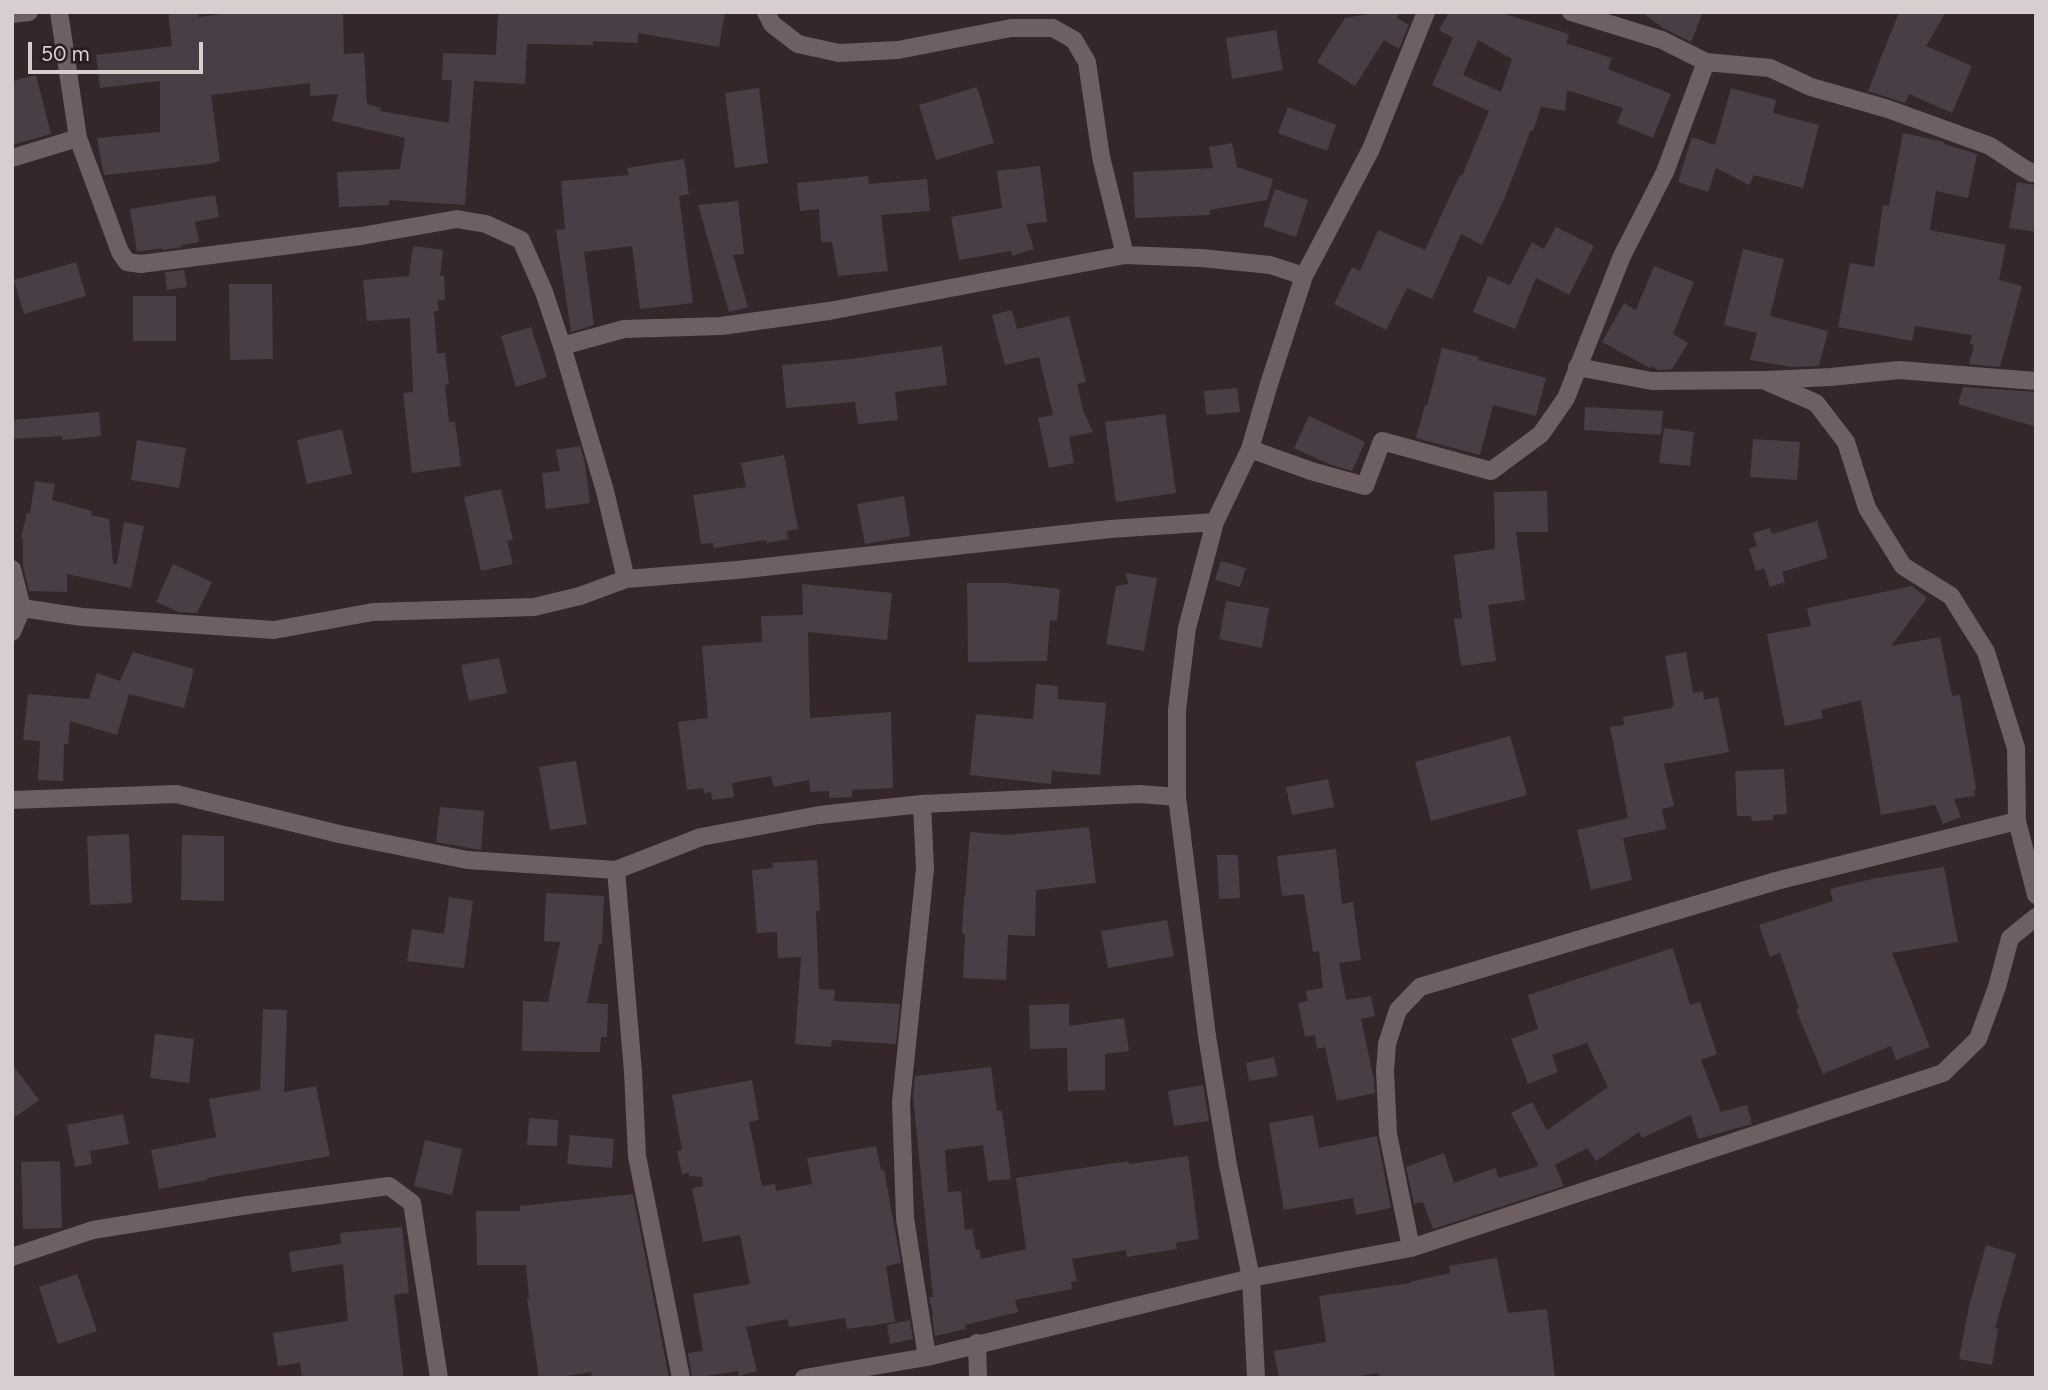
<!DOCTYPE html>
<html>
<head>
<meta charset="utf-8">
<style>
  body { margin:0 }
  #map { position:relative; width:2048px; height:1390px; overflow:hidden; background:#342629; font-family:Figtree,sans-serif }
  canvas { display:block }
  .frame { position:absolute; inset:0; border:14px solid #d7ced0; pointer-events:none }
  .scale { position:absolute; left:28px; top:42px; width:175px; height:32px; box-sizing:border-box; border:4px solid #d7ced0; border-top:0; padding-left:9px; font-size:21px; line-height:24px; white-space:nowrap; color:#d7ced0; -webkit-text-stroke:5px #2a1d1f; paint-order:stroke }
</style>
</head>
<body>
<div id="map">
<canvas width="2048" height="1390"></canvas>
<div class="frame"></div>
<div class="scale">50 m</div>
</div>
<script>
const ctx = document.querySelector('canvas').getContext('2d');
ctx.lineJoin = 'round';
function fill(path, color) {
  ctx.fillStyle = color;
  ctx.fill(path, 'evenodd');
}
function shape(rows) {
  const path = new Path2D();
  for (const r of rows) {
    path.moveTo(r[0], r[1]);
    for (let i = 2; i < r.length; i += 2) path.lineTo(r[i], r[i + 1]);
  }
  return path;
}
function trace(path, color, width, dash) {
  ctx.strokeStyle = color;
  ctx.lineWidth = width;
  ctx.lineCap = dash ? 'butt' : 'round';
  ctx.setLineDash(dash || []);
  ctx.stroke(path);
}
fill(shape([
  [168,12,198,12,198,17,241,12,343,12,344,54,364,53,367,104,381,108,380,111,449,123,452,80,442,80,443,53,496,55,498,12,725,12,719,47,638,33,638,43,593,41,593,45,527,44,525,84,474,81,465,205,389,200,389,205,339,207,337,172,400,169,405,138,332,121,338,94,310,96,310,83,211,95,220,161,209,164,104,175,97,138,160,132,160,81,100,88,96,55,172,46],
  [1381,12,1399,12,1397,18,1409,25,1399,49,1384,40,1355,86,1317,62,1345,18],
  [1449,12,1499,12,1569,34,1566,43,1612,58,1608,69,1671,94,1653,138,1617,123,1623,108,1567,90,1565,111,1541,107,1533,131,1531,130,1505,197,1482,245,1461,234,1432,299,1407,288,1386,330,1334,304,1352,267,1360,271,1378,230,1425,250,1460,175,1462,176,1489,111,1432,85,1453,38,1439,30],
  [1478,40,1512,59,1501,92,1463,75],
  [1641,12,1703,12,1691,42,1663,28],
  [1899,12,1946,12,1926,46,1972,66,1952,113,1909,94,1905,103,1868,91],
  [1276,30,1283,70,1232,79,1226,38],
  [36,75,51,134,12,145,12,81],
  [977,87,994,143,936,160,919,105],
  [759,88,768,163,735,168,725,93],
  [1731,88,1776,100,1773,113,1819,125,1803,188,1754,175,1749,185,1716,168,1708,192,1678,182,1692,137,1715,145],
  [1288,107,1336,125,1327,151,1278,133],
  [1903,133,1944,142,1944,144,1977,154,1968,198,1936,191,1930,230,2006,245,1999,280,2022,286,2000,367,1969,364,1974,345,1970,344,1972,335,1915,326,1912,341,1838,327,1850,263,1874,267,1883,205,1889,206],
  [1232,143,1237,167,1273,179,1267,200,1210,210,1210,215,1135,218,1133,172,1213,168,1209,147],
  [684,159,689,194,679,196,693,303,640,309,632,246,584,252,594,325,571,332,556,230,565,229,561,181,629,175,627,168],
  [1040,166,1047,222,1026,224,1034,249,1012,256,1011,251,959,260,951,217,1002,208,997,171],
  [868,176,869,184,927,179,930,211,881,215,888,271,838,276,832,242,821,242,819,209,800,211,797,183],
  [2017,182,2036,185,2036,232,2009,228],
  [1275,189,1308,200,1296,237,1263,226],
  [215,195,219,217,195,222,199,242,181,245,182,247,162,250,162,248,137,252,130,209],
  [738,201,744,254,733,255,748,307,729,312,698,205],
  [1556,227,1594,246,1569,295,1536,278,1515,329,1473,312,1488,276,1510,285,1532,242,1544,249],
  [413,246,443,250,440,276,444,275,445,299,437,301,439,311,434,311,437,353,445,353,449,384,445,385,449,422,455,422,461,466,412,473,403,393,413,392,410,318,367,321,363,280,409,276],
  [1743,249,1784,259,1770,316,1828,331,1819,366,1792,367,1750,360,1757,333,1724,325],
  [76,262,86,296,24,314,14,280],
  [1654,266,1694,282,1673,334,1688,343,1672,369,1658,370,1651,366,1650,368,1602,342,1624,303,1636,310],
  [184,270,187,287,167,290,165,272],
  [229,284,272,284,273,359,230,360],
  [133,296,176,296,176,341,133,341],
  [1012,310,1017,329,1069,316,1086,382,1077,384,1083,410,1093,432,1069,437,1074,463,1049,468,1038,418,1053,415,1039,357,1005,365,992,315],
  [531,327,547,377,516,387,501,336],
  [942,346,947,385,895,392,898,420,858,424,855,402,786,408,782,365,851,359],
  [1442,348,1479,357,1478,360,1546,378,1536,416,1493,405,1480,455,1416,438,1425,405,1427,406],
  [1963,387,2036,392,2036,427,1958,404],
  [1237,388,1240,412,1206,415,1204,391],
  [1585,407,1663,411,1661,435,1584,430],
  [99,412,101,436,62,440,62,436,12,439,12,420],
  [1165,414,1176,493,1116,502,1105,422],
  [1309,416,1365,442,1352,471,1329,464,1294,448],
  [1664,428,1694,432,1690,466,1659,463],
  [342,429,352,474,307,484,297,440],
  [1753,439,1800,442,1797,480,1750,477],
  [137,440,186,448,179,488,131,480],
  [580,446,585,463,590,503,546,509,542,473,560,471,556,450],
  [784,455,798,529,787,531,788,539,767,543,766,540,714,548,713,543,701,544,693,495,746,487,741,463],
  [35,481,55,484,52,500,92,511,91,515,109,519,113,564,117,564,124,522,144,526,131,588,67,574,67,592,29,591,23,566,23,539,21,538,27,513,30,513],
  [501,489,513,540,507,541,513,564,481,571,464,497],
  [1547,491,1548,532,1516,532,1525,600,1488,605,1496,661,1461,666,1454,619,1462,618,1454,555,1495,549,1494,492],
  [904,496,910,536,865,544,857,504],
  [1817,521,1828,558,1782,572,1785,582,1770,587,1764,568,1756,571,1749,549,1757,546,1753,533,1770,528,1772,534],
  [1221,561,1246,568,1240,587,1215,580],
  [173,564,212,582,197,613,179,612,156,602],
  [1126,573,1157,578,1144,651,1106,644,1116,586,1128,584],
  [967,583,1006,583,1060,589,1057,621,1050,620,1047,661,968,662],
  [802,584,892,593,887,640,808,632,810,718,891,712,893,788,852,790,852,797,829,798,829,791,810,792,809,780,774,787,771,776,732,783,734,797,712,800,711,792,704,793,703,788,687,790,678,722,708,718,702,646,762,642,761,616,803,615],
  [1912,586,1927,598,1891,646,1940,637,1952,696,1960,695,1976,789,1974,790,1975,796,1954,799,1961,817,1943,824,1935,805,1881,815,1861,700,1821,710,1823,718,1785,726,1767,634,1811,626,1807,608],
  [1226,601,1269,608,1262,648,1219,639],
  [133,652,194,669,184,708,129,694,117,735,70,721,68,744,64,744,63,781,38,780,40,741,23,740,28,694,89,699,97,673,120,681],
  [1686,652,1693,693,1703,691,1704,700,1718,697,1729,752,1664,764,1674,806,1662,809,1666,829,1623,838,1632,880,1591,890,1577,830,1628,818,1610,727,1624,725,1623,717,1672,708,1671,706,1674,705,1665,656],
  [499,658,507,693,469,701,461,665],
  [1036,684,1058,686,1058,699,1106,703,1100,775,1052,771,1051,784,970,775,976,714,1033,719],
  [1510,736,1527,795,1431,821,1415,762],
  [576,761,587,824,550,830,539,767],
  [1784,769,1787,814,1773,815,1773,820,1752,821,1751,816,1737,816,1735,771],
  [1328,779,1334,807,1292,815,1286,787],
  [440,807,484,811,481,850,436,842],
  [1089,827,1096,883,1036,890,1035,936,1008,935,1006,980,963,978,965,934,962,934,964,897,965,897,970,832,1006,835],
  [129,834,132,903,90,905,87,836],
  [182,835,224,836,224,901,181,900],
  [1336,849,1342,904,1353,902,1361,960,1339,963,1346,1000,1371,996,1375,1016,1361,1019,1374,1080,1375,1093,1337,1101,1325,1047,1317,1049,1315,1035,1305,1037,1298,1003,1308,1001,1306,991,1323,988,1319,951,1313,952,1304,894,1282,896,1277,856],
  [1217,855,1238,855,1240,898,1219,899],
  [817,860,820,911,816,911,819,989,835,990,834,1001,900,1004,896,1044,832,1040,831,1047,795,1044,801,957,778,958,777,932,757,933,752,870,773,868,772,863],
  [1944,867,1958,942,1892,953,1930,1047,1896,1060,1891,1046,1823,1074,1796,1010,1799,1008,1780,953,1770,957,1759,925,1833,901,1830,889,1876,878],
  [546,893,604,896,602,944,599,944,587,1003,608,1004,607,1037,601,1037,600,1052,522,1051,523,1001,548,1002,560,942,544,941],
  [449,897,473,901,464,968,407,961,412,929,444,934],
  [1167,920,1174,956,1108,968,1101,931],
  [1673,948,1690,1005,1700,1002,1717,1054,1701,1060,1721,1112,1747,1105,1752,1124,1698,1139,1691,1115,1642,1138,1639,1132,1596,1161,1587,1148,1555,1165,1564,1186,1433,1229,1423,1202,1414,1204,1406,1167,1444,1153,1454,1183,1495,1168,1499,1178,1539,1166,1511,1113,1532,1102,1547,1130,1608,1087,1587,1043,1552,1055,1558,1072,1528,1084,1511,1039,1538,1029,1528,995],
  [1069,1004,1069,1026,1124,1018,1129,1051,1105,1054,1105,1090,1068,1091,1067,1048,1030,1049,1029,1005],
  [263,1009,287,1010,284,1092,316,1086,330,1156,207,1178,207,1180,159,1189,151,1150,216,1137,209,1099,260,1090],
  [155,1034,194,1039,189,1083,150,1078],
  [1274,1057,1278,1076,1249,1081,1246,1063],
  [12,1064,39,1100,12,1119],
  [991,1067,997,1111,1002,1111,1011,1179,988,1181,983,1145,945,1150,948,1192,961,1191,965,1230,972,1229,976,1250,979,1249,981,1259,1026,1249,1016,1178,1129,1161,1129,1164,1188,1156,1199,1239,1176,1243,1177,1249,1127,1257,1126,1250,1072,1259,1077,1281,1071,1282,1072,1289,1015,1300,1018,1312,965,1325,966,1329,935,1336,932,1315,933,1314,929,1297,933,1297,913,1096,915,1076],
  [752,1080,759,1120,749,1122,762,1186,775,1184,776,1191,812,1184,807,1158,876,1146,881,1170,884,1170,901,1263,886,1266,895,1322,847,1329,845,1318,789,1327,787,1319,746,1327,757,1371,739,1376,738,1371,692,1378,688,1353,703,1351,693,1294,750,1284,740,1235,703,1242,692,1188,703,1186,702,1177,689,1176,689,1173,682,1174,677,1151,682,1150,672,1095],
  [1203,1085,1209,1121,1174,1126,1168,1091],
  [123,1114,129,1144,90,1151,92,1164,75,1167,67,1125],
  [1313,1115,1319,1148,1377,1136,1391,1208,1356,1215,1353,1198,1284,1210,1269,1123],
  [529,1118,558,1120,557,1146,527,1145],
  [570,1135,614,1139,612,1168,567,1164],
  [425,1140,462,1149,452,1195,414,1186],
  [60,1161,62,1228,23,1229,21,1162],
  [633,1194,669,1378,592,1378,591,1372,553,1378,539,1378,527,1298,529,1298,526,1265,477,1265,476,1211,520,1211,520,1206],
  [402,1227,409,1293,394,1295,404,1378,302,1378,300,1363,278,1366,273,1333,348,1321,343,1264,292,1272,289,1252,341,1244,340,1233],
  [1986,1245,2016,1254,1995,1328,1998,1329,1992,1365,1959,1359,1969,1306],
  [1497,1258,1508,1313,1547,1309,1555,1378,1380,1378,1379,1373,1348,1378,1279,1378,1274,1351,1326,1342,1319,1296,1410,1283,1410,1282,1450,1273,1449,1266],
  [77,1274,97,1331,58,1344,39,1287],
  [910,1320,913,1339,890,1344,887,1325]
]), '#4a3e46');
trace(shape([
  [59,12,78,138,120,252,127,262,141,264,361,236,457,219,486,224,521,240,544,292,562,346,605,491,626,579],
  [766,12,772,24,798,44,839,53,898,50,1011,28,1053,28,1074,40,1087,62,1101,157,1125,255],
  [1571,12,1662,40,1706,62,1770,68,1811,87,1888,109,1990,146,2020,166,2032,173,2036,172],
  [12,14,29,12],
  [12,158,78,138],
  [562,346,624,329,721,326,829,311,1125,255,1201,258,1270,265,1304,276],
  [1577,367,1652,381,1763,380,1816,403,1846,442,1867,508,1903,566,1951,596,1986,652,2016,748,2017,821,2036,895],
  [1767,380,1831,377,1899,370,2036,381],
  [1250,449,1311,471,1365,486,1382,441,1491,471,1541,434,1566,398,1622,256,1665,172,1706,62],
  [12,569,22,608,12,632],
  [22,608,82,617,274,630,373,612,534,607,580,596,626,579,737,570,1110,529,1215,522],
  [12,800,176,794,339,834,467,860,616,870,701,837,819,815,922,804,1140,794,1177,797],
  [922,804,925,869,901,1102,905,1218,927,1357],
  [616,870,633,1072,637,1156,681,1378],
  [1411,1248,1388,1134,1385,1071,1387,1044,1398,1010,1420,987,1776,881,2017,821],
  [12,1257,93,1230,248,1205,389,1186,412,1203,439,1378],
  [977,1343,978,1378],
  [804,1378,927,1357,1251,1278,1411,1248,1943,1073,1978,1039,1997,987,2010,938,2036,917],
  [1256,1378,1251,1278,1228,1165,1207,1036,1177,797,1177,710,1187,628,1215,522,1250,449,1269,384,1304,276,1371,149,1426,12]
]), '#6e5f62', 18);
</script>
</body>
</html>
